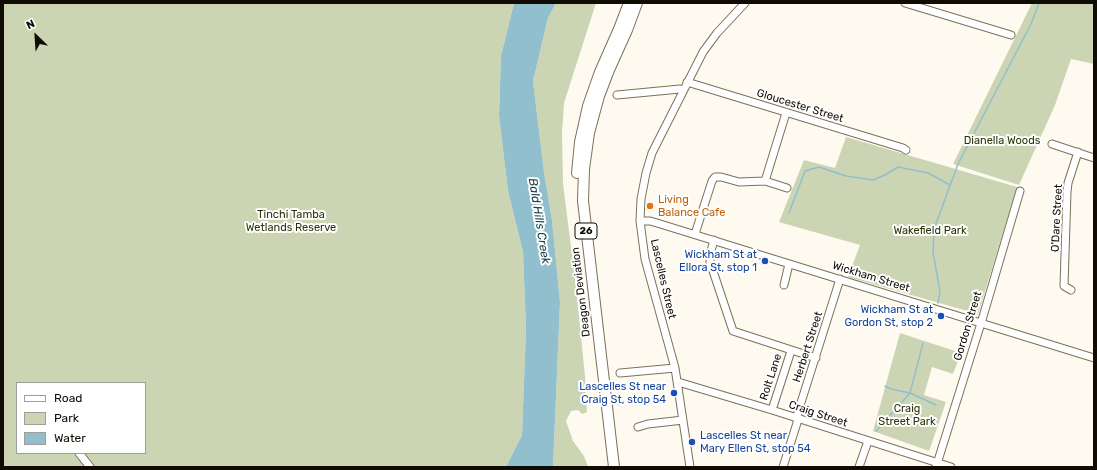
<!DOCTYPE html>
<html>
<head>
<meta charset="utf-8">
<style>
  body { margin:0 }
  #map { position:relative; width:1097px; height:470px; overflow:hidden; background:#fffaf0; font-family:Rubik,sans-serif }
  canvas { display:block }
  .frame { position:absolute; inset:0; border:4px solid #100c04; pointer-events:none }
  .legend { position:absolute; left:16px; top:382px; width:130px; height:72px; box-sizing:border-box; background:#fff; border:1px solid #9f9e9b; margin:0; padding:5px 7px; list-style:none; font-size:12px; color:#100c04 }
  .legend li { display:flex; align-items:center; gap:8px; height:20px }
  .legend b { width:20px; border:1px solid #9f9e9b }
  .north { position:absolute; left:16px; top:16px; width:40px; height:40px; -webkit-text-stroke:3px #fff; paint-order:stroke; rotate:335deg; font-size:11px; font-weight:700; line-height:16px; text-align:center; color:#100c04 }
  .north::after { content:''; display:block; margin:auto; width:14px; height:18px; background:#100c04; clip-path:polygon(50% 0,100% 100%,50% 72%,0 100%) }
</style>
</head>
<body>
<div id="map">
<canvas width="1097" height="470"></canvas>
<div class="frame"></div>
<ul class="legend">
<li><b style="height:5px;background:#fff"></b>Road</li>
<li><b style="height:11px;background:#cbd4b3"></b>Park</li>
<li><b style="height:11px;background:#92bfcd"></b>Water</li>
</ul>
<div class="north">N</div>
</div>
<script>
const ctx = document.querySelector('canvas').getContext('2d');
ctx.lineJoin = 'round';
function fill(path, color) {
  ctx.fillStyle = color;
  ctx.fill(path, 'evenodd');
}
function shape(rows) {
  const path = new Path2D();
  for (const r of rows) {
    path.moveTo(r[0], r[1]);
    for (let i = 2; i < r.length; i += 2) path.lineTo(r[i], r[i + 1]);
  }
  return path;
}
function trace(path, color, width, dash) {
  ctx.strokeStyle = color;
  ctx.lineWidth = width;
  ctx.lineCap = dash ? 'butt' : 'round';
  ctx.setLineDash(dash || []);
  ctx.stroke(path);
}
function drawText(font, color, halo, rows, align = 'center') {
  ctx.font = font + ' Rubik,sans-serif';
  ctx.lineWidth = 4;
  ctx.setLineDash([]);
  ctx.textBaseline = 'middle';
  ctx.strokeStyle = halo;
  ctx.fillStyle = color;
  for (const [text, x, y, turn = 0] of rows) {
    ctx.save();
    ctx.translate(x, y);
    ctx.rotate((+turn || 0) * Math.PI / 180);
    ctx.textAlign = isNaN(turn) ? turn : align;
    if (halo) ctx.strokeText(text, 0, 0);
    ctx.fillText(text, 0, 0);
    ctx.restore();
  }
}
fill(shape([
  [3,3,514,3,501,56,499,116,508,191,523,252,526,329,522,435,506,467,3,467],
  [17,383,145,383,145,453,17,453],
  [556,3,596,3,564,103,562,133,563,183,576,287,585,376,587,412,582,414,578,410,571,411,566,421,573,441,584,456,588,467,553,467,560,302,552,220,544,172,533,81,548,18],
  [1032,3,1094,3,1094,64,1071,59,1055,105,1019,185,953,164],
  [846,137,1017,187,978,314,848,277,860,245,779,222,804,160,835,168],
  [900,333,961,353,953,374,932,367,924,395,946,402,929,451,873,431]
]), '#cbd4b3');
fill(shape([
  [514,3,556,3,548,18,533,81,544,172,552,220,560,302,553,467,506,467,522,435,526,329,523,252,508,191,499,116,501,56]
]), '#92bfcd');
trace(shape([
  [789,213,805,171,819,167,846,176,873,180,885,175,898,167,928,173,950,185],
  [938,303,940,291,933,253,934,229,958,164,1031,24,1039,3],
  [885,386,891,389,910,393,936,405],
  [876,431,910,393,923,343]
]), '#92bfcd', 1.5);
const minor = shape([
  [905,3,1011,35],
  [687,82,903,148,906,150],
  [617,95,680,89,683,91],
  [1052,144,1094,158],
  [765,181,786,113],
  [640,221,650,221,657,223,1094,358],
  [695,234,712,181,715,177,721,177,739,182,765,181,787,188],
  [714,240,710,254,710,262,733,331,816,358],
  [784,285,789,264],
  [1071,290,1064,286,1067,192,1068,183,1078,152],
  [620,373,675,368],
  [678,382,772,410,951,467],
  [772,410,791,351],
  [638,427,648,424,683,420],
  [79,453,90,467],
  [690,467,675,368,645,259,640,221,641,199,646,173,652,153,703,52,717,33,745,3],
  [783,467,797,423,798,412,840,279],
  [859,467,868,441],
  [936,467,982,320,1020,191]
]);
const highway = shape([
  [577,173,580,142,588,106,600,72,619,29,629,3],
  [614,467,585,218,583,201,584,169,589,133,599,96,609,70,627,30,637,3]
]);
trace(minor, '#7b715a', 9);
trace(highway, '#7b715a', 12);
trace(minor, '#fff', 7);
trace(highway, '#fff', 10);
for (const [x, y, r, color] of [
  [650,206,4,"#e8710a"],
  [765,261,4,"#1a4fb4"],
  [941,316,4,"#1a4fb4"],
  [674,393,4,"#1a4fb4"],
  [692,442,4,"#1a4fb4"]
]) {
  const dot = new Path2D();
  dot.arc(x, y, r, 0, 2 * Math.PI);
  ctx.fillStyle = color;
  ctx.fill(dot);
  trace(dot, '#fff', 1.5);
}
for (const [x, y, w] of [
  [586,231,22]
]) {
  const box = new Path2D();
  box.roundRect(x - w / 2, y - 8, w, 16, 3);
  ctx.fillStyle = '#fff';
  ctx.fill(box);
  trace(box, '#100c04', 1);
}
drawText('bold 10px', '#100c04', null, [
  ["26",586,231]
]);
drawText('11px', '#100c04', '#fff', [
  ["Gloucester Street",800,106,17],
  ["O'Dare Street",1057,218,-87],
  ["Wickham Street",871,277,17],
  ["Lascelles Street",663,279,77],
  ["Deagon Deviation",581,292,-97],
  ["Gordon Street",968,326,-73],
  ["Herbert Street",808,347,-72],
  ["Rolt Lane",771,377,-72],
  ["Craig Street",818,414,18]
]);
drawText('11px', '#2c3306', '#fff', [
  ["Dianella Woods",1002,141],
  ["Tinchi Tamba",291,215],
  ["Wetlands Reserve",291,228],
  ["Wakefield Park",930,231],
  ["Craig",907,409],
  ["Street Park",907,422]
]);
drawText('11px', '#c56008', '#fff', [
  ["Living",658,200],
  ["Balance Cafe",658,213]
], 'left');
drawText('11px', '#164399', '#fff', [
  ["Wickham St at",757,255],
  ["Ellora St, stop 1",757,268],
  ["Wickham St at",933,310],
  ["Gordon St, stop 2",933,323],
  ["Lascelles St near",666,387],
  ["Craig St, stop 54",666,400],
  ["Lascelles St near",700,436,"left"],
  ["Mary Ellen St, stop 54",700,449,"left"]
], 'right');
drawText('italic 12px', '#17404a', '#fff', [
  ["Bald Hills Creek",539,221,81]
]);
</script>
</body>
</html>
